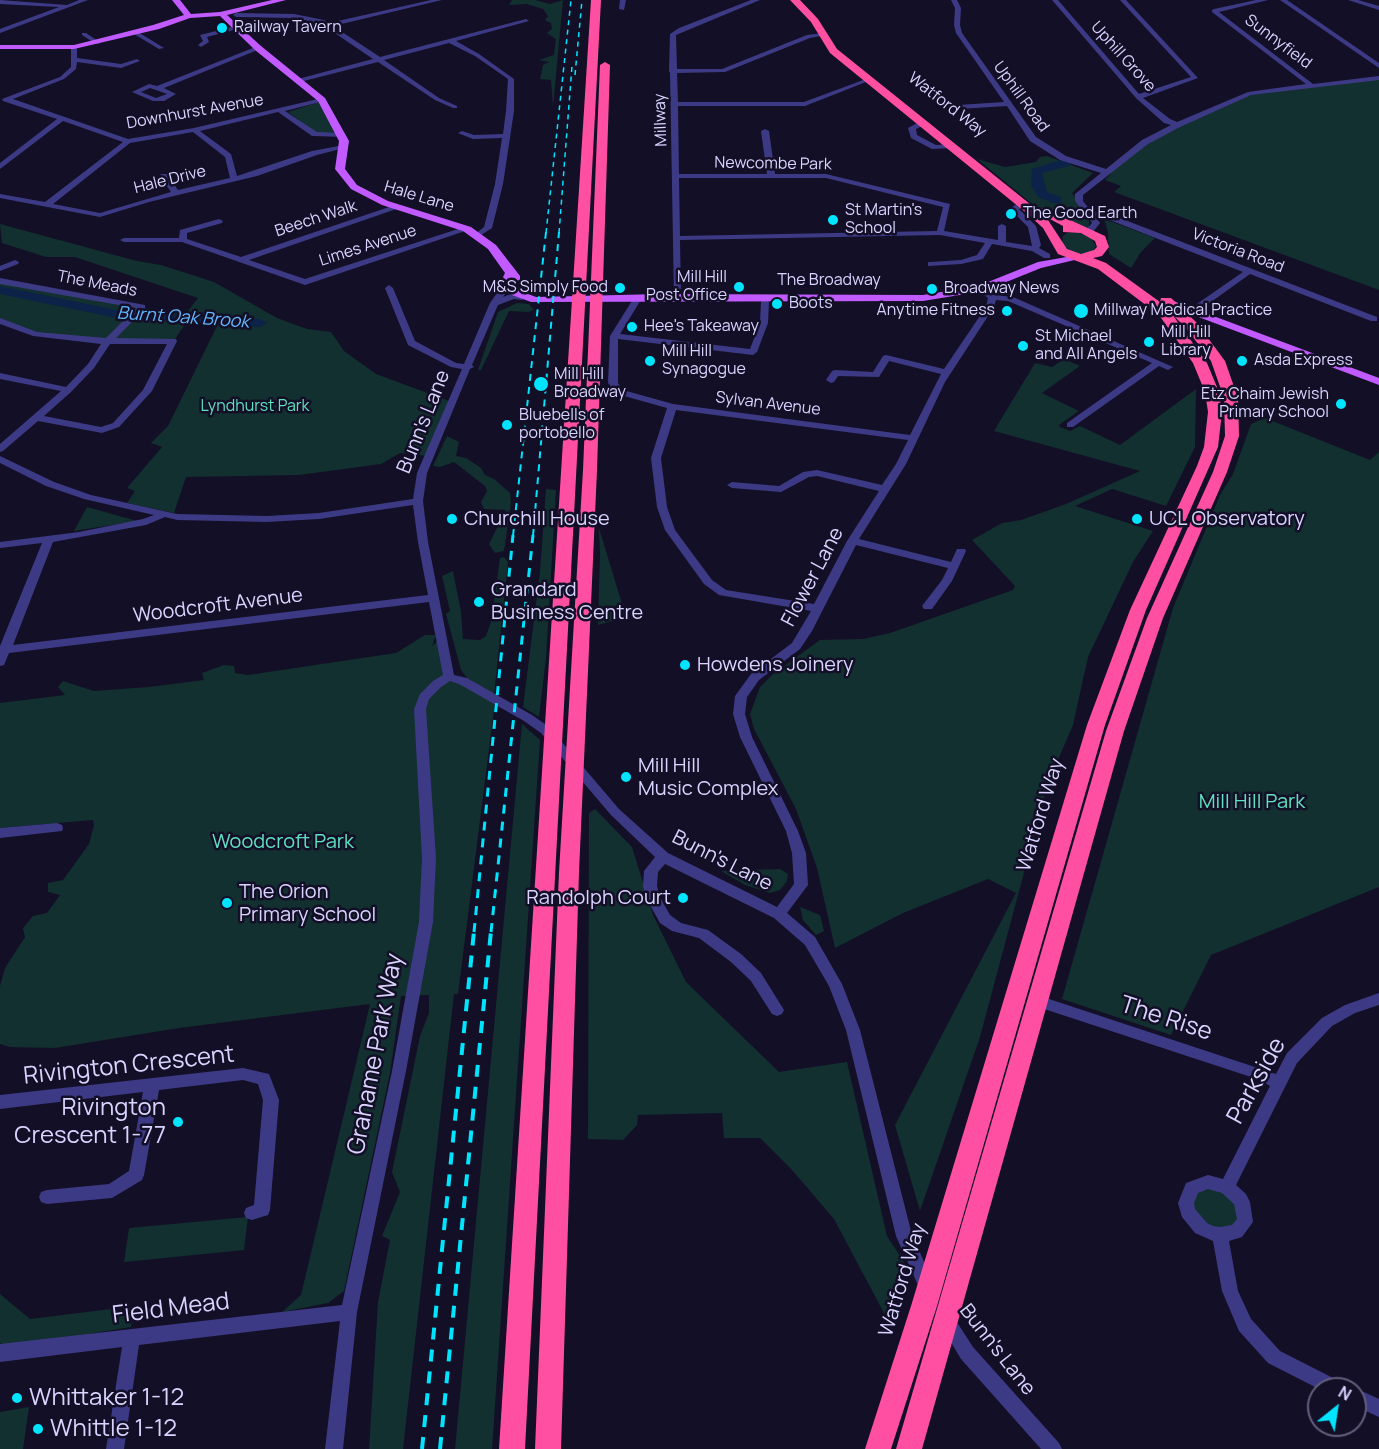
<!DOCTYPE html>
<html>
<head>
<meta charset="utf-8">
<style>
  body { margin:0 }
  #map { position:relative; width:1379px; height:1449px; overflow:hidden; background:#130f26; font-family:Manrope,sans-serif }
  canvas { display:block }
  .north { position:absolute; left:1307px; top:1377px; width:60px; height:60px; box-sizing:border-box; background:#130f26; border:2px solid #625e7d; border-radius:50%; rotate:30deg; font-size:16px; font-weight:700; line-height:24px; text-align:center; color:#d9d4ff }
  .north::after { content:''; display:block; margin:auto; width:21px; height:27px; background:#00e5ff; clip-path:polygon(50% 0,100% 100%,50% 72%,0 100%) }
</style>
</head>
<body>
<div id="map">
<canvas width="1379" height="1449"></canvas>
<div class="north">N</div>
</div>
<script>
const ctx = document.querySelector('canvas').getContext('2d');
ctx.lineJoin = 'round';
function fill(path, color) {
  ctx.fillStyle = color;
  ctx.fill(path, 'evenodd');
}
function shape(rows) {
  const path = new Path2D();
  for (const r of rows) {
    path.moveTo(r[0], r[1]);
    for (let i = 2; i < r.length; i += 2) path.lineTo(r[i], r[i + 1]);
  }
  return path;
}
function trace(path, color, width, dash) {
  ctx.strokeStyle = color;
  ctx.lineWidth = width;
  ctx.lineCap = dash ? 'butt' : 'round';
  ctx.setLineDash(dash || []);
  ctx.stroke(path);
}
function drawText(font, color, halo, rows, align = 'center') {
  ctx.font = font + ' Manrope,sans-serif';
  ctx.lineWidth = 5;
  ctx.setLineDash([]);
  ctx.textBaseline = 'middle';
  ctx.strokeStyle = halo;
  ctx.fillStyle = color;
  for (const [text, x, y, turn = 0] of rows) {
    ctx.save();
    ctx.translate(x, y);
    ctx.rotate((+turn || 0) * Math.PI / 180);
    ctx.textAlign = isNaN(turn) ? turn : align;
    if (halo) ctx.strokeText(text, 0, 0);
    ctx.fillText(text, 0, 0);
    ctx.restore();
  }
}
fill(shape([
  [512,0,535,0,550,4,563,0,553,107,551,80,540,79,543,65,549,62,539,60,554,55,556,39,547,33,552,29,551,23,545,20,548,16,543,9,527,4,509,5],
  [1379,78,1379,290,1114,192,1121,186,1105,180,1128,154,1145,142,1250,93],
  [316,103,321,103,335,133,317,133,288,112],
  [1047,156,1093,173,1072,193,1089,213,1089,231,1054,218,1036,207,977,159,1005,167,1036,162,1040,157],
  [1104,219,1155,238,1141,252,1131,268,1109,254,1108,232],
  [0,224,137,261,161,265,214,282,277,318,307,329,331,332,344,351,376,374,452,402,428,456,400,453,381,464,299,475,186,477,174,513,127,503,135,491,127,488,162,447,151,443,168,426,218,324,186,323,173,342,99,341,36,334,0,321,0,281,185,315,198,298,75,257,46,257,2,243],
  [1080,232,1091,238,1096,246,1092,252,1083,255,1069,250,1062,243,1063,236,1067,233],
  [517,303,529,304,534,310,528,312,509,311,481,370,478,370,498,312],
  [1064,359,1080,366,1042,393,1079,411,1059,425,1060,427,1070,431,1080,426,1120,445,1196,389,1195,447,1166,506,1112,489,1075,506,1153,531,1133,562,1088,657,1073,725,1048,783,980,1037,920,1211,895,1125,1016,893,988,879,903,913,835,948,817,868,796,809,754,729,750,714,760,687,772,675,820,640,863,639,890,633,1013,590,1015,586,972,540,1002,523,1021,520,1066,504,1140,471,994,431,1035,363,1052,367],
  [1265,418,1370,460,1379,452,1379,887,1211,955,1171,1035,1062,999,1173,608,1220,495,1233,474,1251,424],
  [447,436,459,442,456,456,466,458,481,468,485,475,494,479,510,493,511,503,504,551,495,553,489,544,506,510,484,509,481,502,487,491,485,486,454,462,440,467,433,466],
  [546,489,556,490,546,658,539,717,523,707,540,572],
  [87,507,137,521,74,531],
  [599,528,626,617,598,625,600,554],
  [504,557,508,562,494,695,468,679,461,670,446,614,450,611,442,576,453,571,461,612,463,639,480,640,486,636,491,622,500,558],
  [425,635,436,635,432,646,442,637,449,677,495,702,458,994,454,994,403,1449,369,1449,378,1302,390,1240,382,1236,400,1192,392,1172,420,1036,429,1013,429,995,401,996,390,1073,344,1291,328,1303,282,1312,301,1295,370,1004,179,1028,55,1048,10,1047,0,1044,0,986,5,968,25,937,23,928,33,916,47,913,60,895,48,892,48,883,63,880,89,844,94,825,93,820,0,828,0,703,65,695,58,687,63,681,94,691,149,687,204,680,202,673,224,665,234,666,235,673,248,675,396,653],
  [522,724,540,740,492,1449,455,1449],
  [595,809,632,847,653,915,686,982,779,1072,847,1062,887,1236,904,1262,885,1315,834,1219,792,1170,760,1138,724,1138,722,1113,638,1115,637,1125,623,1140,588,1139,589,813],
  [780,869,788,874,787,881,780,890,770,893,745,885,721,871],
  [800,907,820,915,824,931,816,935,803,920],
  [1217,1187,1236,1200,1240,1219,1227,1230,1206,1225,1193,1207,1193,1198,1198,1191],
  [248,1217,244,1250,124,1262,129,1228],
  [0,1294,30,1319,111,1309,111,1315,133,1313,131,1327,9,1347,0,1343],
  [29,1407,23,1449,0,1449,0,1412]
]), '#12302f');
fill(shape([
  [1065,159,1071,163,1069,166,1042,173,1047,192,1061,197,1061,203,1053,203,1038,197,1031,185,1032,169,1065,159],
  [0,286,126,312,260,319,267,323,260,327,126,320,0,294,0,286]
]), '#0c2248');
fill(shape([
  [0,0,67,5,79,0,88,0,0,33,0,29,59,7,0,4,0,0],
  [431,0,442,0,333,26,380,57,526,19,529,21,456,41,479,54,514,79,514,111,503,184,492,228,478,237,474,235,484,227,495,184,502,138,473,139,458,133,462,131,474,135,503,134,506,111,508,79,475,56,449,43,384,60,439,98,457,106,457,108,453,108,435,100,378,62,300,82,297,80,298,79,373,59,320,23,294,18,236,17,233,15,236,13,294,14,324,20,329,23,431,0],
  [620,0,626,0,624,10,619,9,620,0],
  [751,0,760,0,676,35,677,69,722,69,807,35,823,33,826,35,810,38,725,72,677,73,678,102,804,102,866,79,871,80,805,106,678,106,679,174,767,174,761,131,765,129,769,131,775,174,826,174,950,204,944,231,998,240,998,226,1002,224,1006,226,1006,242,1032,246,1028,227,1010,209,1019,202,1025,202,1025,206,1019,209,1036,226,1041,245,1039,248,1050,254,1050,258,1044,258,1032,251,992,244,983,259,961,264,928,266,928,262,931,262,961,260,977,255,985,243,940,235,680,240,681,297,674,299,670,73,669,71,670,34,679,28,751,0],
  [679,178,826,178,943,207,937,231,680,236,679,178],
  [951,0,957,0,961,8,960,25,962,33,1036,137,1066,156,1106,169,1142,140,1171,125,1164,123,1136,98,1052,0,1058,0,1139,94,1191,77,1120,0,1126,0,1198,78,1143,98,1170,119,1177,122,1248,92,1306,84,1212,12,1212,10,1214,9,1256,0,1268,0,1219,12,1313,84,1379,76,1379,80,1251,95,1180,127,1148,144,1083,195,1083,201,1091,211,1112,215,1377,317,1377,321,1371,321,1250,274,1197,312,1191,312,1191,308,1243,272,1107,219,1095,216,1100,223,1092,233,1086,233,1085,231,1092,223,1075,201,1075,194,1101,173,1060,160,1030,141,1007,106,958,109,954,107,958,105,1004,102,956,33,954,25,955,8,951,0],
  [1280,0,1287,0,1379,63,1379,68,1280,0],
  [1348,0,1358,0,1379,6,1379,10,1348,0],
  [236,26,238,27,238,29,207,37,209,42,201,47,198,45,203,41,200,35,236,26],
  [134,32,138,32,164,48,159,49,134,34,134,32],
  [82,33,86,33,101,43,96,44,82,35,82,33],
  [74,45,77,47,77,58,121,64,137,59,140,61,121,68,77,62,76,69,64,79,13,99,128,139,194,128,322,98,325,100,324,101,285,111,317,132,342,133,346,135,345,137,312,136,278,112,200,131,231,154,237,176,312,151,344,145,348,147,317,155,257,176,149,202,100,217,0,198,0,194,45,202,123,142,63,121,0,169,0,163,57,119,3,101,2,99,60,77,71,67,71,47,74,45],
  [193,132,225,157,230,178,178,190,167,174,161,174,160,176,171,192,100,213,53,204,130,143,193,132],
  [258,46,261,48,260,49,164,88,176,94,164,101,153,101,132,92,149,84,157,86,258,46],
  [150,88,156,90,167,94,156,98,141,92,150,88],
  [919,122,926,124,916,129,917,135,936,145,952,144,952,148,932,149,911,138,908,128,919,122],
  [395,205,402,207,249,260,305,279,464,227,471,229,305,285,182,242,124,242,120,240,124,238,179,238,180,230,219,219,223,221,222,223,187,233,187,239,241,257,395,205],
  [15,260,19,262,18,264,0,271,0,266,15,260],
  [0,278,145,305,145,309,116,338,176,339,177,341,152,391,119,427,102,433,38,421,3,451,0,452,0,444,61,391,0,379,0,373,66,387,88,364,101,344,33,336,0,324,0,318,37,332,106,338,136,308,0,284,0,278],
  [110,344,167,344,143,390,113,423,101,427,44,416,71,392,94,368,110,344],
  [507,279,514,281,503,297,513,293,526,297,522,300,514,299,498,305,472,365,474,367,470,369,427,473,423,501,428,542,454,675,467,678,532,715,549,727,619,809,668,853,777,907,794,884,792,853,786,831,740,737,733,714,735,696,751,674,792,643,811,611,719,595,704,584,665,530,657,507,651,458,667,408,617,394,608,383,610,336,635,296,642,298,620,334,750,349,760,323,761,302,765,299,769,302,768,323,757,352,753,355,618,339,618,383,623,390,673,404,910,435,941,374,889,361,879,377,838,376,834,382,831,383,826,380,832,371,835,370,873,372,883,356,886,355,944,369,986,307,988,298,976,289,980,286,994,295,1013,297,1173,367,1168,370,1159,366,1073,427,1067,427,1067,423,1152,363,1008,301,996,300,994,307,945,382,906,464,859,539,951,562,957,549,965,549,966,551,952,581,932,609,924,609,922,606,942,580,948,568,856,545,812,631,800,649,759,680,747,697,745,714,752,737,798,831,806,853,808,885,787,913,815,937,842,984,860,1030,912,1235,935,1286,933,1292,927,1294,921,1292,896,1236,846,1030,829,986,805,945,774,918,665,864,658,872,657,886,660,897,670,915,681,923,708,930,741,954,761,973,784,1010,782,1014,777,1016,772,1014,751,981,731,962,699,938,672,931,660,923,646,898,643,886,644,871,655,857,611,815,541,733,524,721,459,684,450,681,441,687,429,699,426,709,436,858,433,922,406,1071,357,1312,343,1449,325,1449,340,1321,139,1345,124,1449,106,1449,122,1347,0,1362,0,1344,342,1305,392,1071,419,922,422,858,414,709,420,694,433,681,443,675,429,602,9,653,4,665,0,666,0,646,42,543,0,548,0,542,79,532,143,519,154,515,84,499,46,486,0,463,0,456,54,482,91,495,177,514,267,516,319,513,413,499,417,473,462,369,451,367,408,345,385,288,389,285,393,288,415,341,456,363,464,364,490,303,507,279],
  [676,410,908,440,896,464,882,485,817,470,803,472,779,486,732,482,727,485,732,488,781,492,809,477,817,476,879,491,847,541,814,604,726,590,712,580,675,530,667,507,661,458,676,410],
  [413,505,418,542,428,595,13,645,53,542,146,525,165,517,177,520,267,522,319,519,413,505],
  [57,823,62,825,63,828,62,831,0,838,0,828,57,823],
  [1379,993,1379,1005,1355,1013,1332,1026,1297,1063,1236,1185,1246,1194,1250,1202,1253,1222,1242,1237,1229,1241,1238,1291,1251,1319,1280,1351,1343,1383,1346,1389,1319,1389,1268,1363,1239,1331,1222,1291,1213,1241,1195,1233,1182,1217,1178,1203,1186,1183,1208,1175,1223,1179,1270,1086,1260,1080,1032,1005,1030,1001,1032,997,1037,995,1276,1074,1287,1053,1322,1018,1345,1005,1379,993],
  [1208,1189,1222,1193,1234,1204,1237,1219,1232,1225,1220,1227,1213,1226,1207,1223,1195,1209,1194,1203,1198,1193,1208,1189],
  [243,1068,269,1074,279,1100,270,1210,268,1215,252,1220,246,1218,244,1213,246,1208,254,1205,263,1100,258,1084,243,1080,159,1090,144,1175,142,1180,112,1198,47,1204,41,1202,39,1197,41,1192,47,1190,109,1184,129,1171,143,1092,0,1109,0,1095,243,1068],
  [945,1311,951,1313,973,1347,1059,1443,1062,1449,1041,1449,961,1359,937,1319,939,1313,945,1311],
  [1355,1388,1379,1399,1379,1417,1355,1406,1355,1389,1353,1389,1355,1388]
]), '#3d3a85');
fill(shape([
  [172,0,180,0,191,14,220,12,272,0,286,0,227,15,261,46,325,98,349,141,345,169,357,185,388,201,471,227,496,245,520,276,520,280,515,281,520,291,536,297,660,294,923,295,978,286,1038,262,1078,255,1083,258,1041,268,984,291,923,301,531,302,512,295,503,277,505,273,488,249,463,231,382,205,351,189,335,169,339,141,318,101,255,50,220,16,190,18,159,29,74,49,0,49,0,45,74,45,153,25,184,15,172,0],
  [1168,299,1379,378,1379,385,1164,304,1163,302,1168,299]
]), '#c25bff');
fill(shape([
  [591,0,601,0,525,1449,499,1449,591,0],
  [790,0,800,0,818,19,837,49,1035,208,1044,208,1105,236,1109,247,1102,256,1093,258,1106,263,1160,302,1161,298,1171,298,1196,322,1225,361,1238,398,1239,436,1227,472,1163,618,1124,731,922,1449,896,1449,1106,731,1147,618,1213,472,1225,436,1224,398,1211,361,1186,328,1172,314,1207,363,1219,392,1222,412,1218,447,1146,610,1105,725,937,1306,891,1449,865,1449,911,1306,1087,725,1130,610,1197,466,1204,447,1208,412,1205,392,1193,363,1159,315,1098,269,1058,254,1043,228,1030,216,830,53,811,22,790,0],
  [1046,217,1063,226,1063,232,1081,233,1095,241,1097,247,1094,250,1081,254,1067,249,1046,217],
  [605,62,610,65,597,470,579,872,561,1449,535,1449,559,872,583,470,600,65,605,62]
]), '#ff4fa3');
trace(shape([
  [575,75,582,0],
  [546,233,571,0],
  [559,233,572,66]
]), '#00e5ff', 1.5, [5, 4.5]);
trace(shape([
  [513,536,546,232],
  [533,536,559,232]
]), '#00e5ff', 2, [7, 6]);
trace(shape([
  [474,932,513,535],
  [491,932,533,535]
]), '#00e5ff', 3, [9, 8]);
trace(shape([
  [422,1449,474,931],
  [440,1449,491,931]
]), '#00e5ff', 4, [12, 10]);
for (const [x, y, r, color] of [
  [222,28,6,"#00e5ff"],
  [1011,214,6,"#00e5ff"],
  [833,220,6,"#00e5ff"],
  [739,287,6,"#00e5ff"],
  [620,288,6,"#00e5ff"],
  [932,289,6,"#00e5ff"],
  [777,304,6,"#00e5ff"],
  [1007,311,6,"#00e5ff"],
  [1081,311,8,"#00e5ff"],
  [632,327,6,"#00e5ff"],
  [1149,342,6,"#00e5ff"],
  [1023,346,6,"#00e5ff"],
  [650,361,6,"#00e5ff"],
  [1242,361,6,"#00e5ff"],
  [541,384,8,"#00e5ff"],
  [1341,404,6,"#00e5ff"],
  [507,425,6,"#00e5ff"],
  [452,519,6,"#00e5ff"],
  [1137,519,6,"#00e5ff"],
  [479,602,6,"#00e5ff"],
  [685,665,6,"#00e5ff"],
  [626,777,6,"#00e5ff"],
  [683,898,6,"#00e5ff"],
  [227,903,6,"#00e5ff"],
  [178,1122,6,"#00e5ff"],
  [17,1398,6,"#00e5ff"],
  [38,1429,6,"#00e5ff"]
]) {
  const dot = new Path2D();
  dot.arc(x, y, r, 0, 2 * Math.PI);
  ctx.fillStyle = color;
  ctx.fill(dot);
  trace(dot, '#130f26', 2);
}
drawText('16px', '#d9d4ff', '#130f26', [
  ["Railway Tavern",234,28],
  ["St Martin's",845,211],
  ["School",845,229],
  ["The Good Earth",1023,214],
  ["Mill Hill",727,278,"right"],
  ["Post Office",727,296,"right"],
  ["M&S Simply Food",608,288,"right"],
  ["Broadway News",944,289],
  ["Boots",789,304],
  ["Anytime Fitness",995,311,"right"],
  ["Millway Medical Practice",1094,311],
  ["Hee's Takeaway",644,327],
  ["Mill Hill",1161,333],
  ["Library",1161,351],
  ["St Michael",1035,337],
  ["and All Angels",1035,355],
  ["Mill Hill",662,352],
  ["Synagogue",662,370],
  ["Asda Express",1254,361],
  ["Mill Hill",554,375],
  ["Broadway",554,393],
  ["Etz Chaim Jewish",1329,395,"right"],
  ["Primary School",1329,413,"right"],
  ["Bluebells of",519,416],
  ["portobello",519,434]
], 'left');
drawText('16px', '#d9d4ff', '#130f26', [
  ["Sunnyfield",1278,42,37],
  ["Uphill Grove",1123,57,48],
  ["Uphill Road",1021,97,54],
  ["Watford Way",947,105,38],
  ["Downhurst Avenue",195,112,-10],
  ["Millway",661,120,-92],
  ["Newcombe Park",773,164,1],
  ["Hale Drive",170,180,-14],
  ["Hale Lane",419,197,17],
  ["Beech Walk",316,219,-18],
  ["Limes Avenue",368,246,-18],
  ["Victoria Road",1238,251,21],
  ["The Broadway",829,281],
  ["The Meads",97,284,11],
  ["Sylvan Avenue",768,404,7]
]);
drawText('16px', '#5fe0c0', '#130f26', [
  ["Lyndhurst Park",255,407]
]);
drawText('italic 18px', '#62b6ff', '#130f26', [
  ["Burnt Oak Brook",183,318,4]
]);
drawText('20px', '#d9d4ff', '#130f26', [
  ["Bunn's Lane",424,422,-68],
  ["Flower Lane",813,577,-62],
  ["Woodcroft Avenue",218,606,-7],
  ["Watford Way",1041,815,-73],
  ["Bunn's Lane",722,861,27],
  ["Watford Way",903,1280,-73],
  ["Bunn's Lane",997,1350,52]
]);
drawText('20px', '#d9d4ff', '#130f26', [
  ["Churchill House",464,519],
  ["UCL Observatory",1149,519],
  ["Grandard",491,590],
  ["Business Centre",491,613],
  ["Howdens Joinery",697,665],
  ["Mill Hill",638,766],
  ["Music Complex",638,789],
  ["The Orion",239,892],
  ["Primary School",239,915],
  ["Randolph Court",671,898,"right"]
], 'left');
drawText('20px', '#5fe0c0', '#130f26', [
  ["Mill Hill Park",1252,802],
  ["Woodcroft Park",283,842]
]);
drawText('24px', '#d9d4ff', '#130f26', [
  ["The Rise",1166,1019,18],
  ["Grahame Park Way",376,1054,-79],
  ["Rivington Crescent",129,1066,-6],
  ["Parkside",1257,1081,-61],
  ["Field Mead",171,1309,-7]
]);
drawText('24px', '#d9d4ff', '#130f26', [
  ["Rivington",166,1108,"right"],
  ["Crescent 1-77",166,1136,"right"],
  ["Whittaker 1-12",29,1398],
  ["Whittle 1-12",50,1429]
], 'left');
</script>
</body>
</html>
